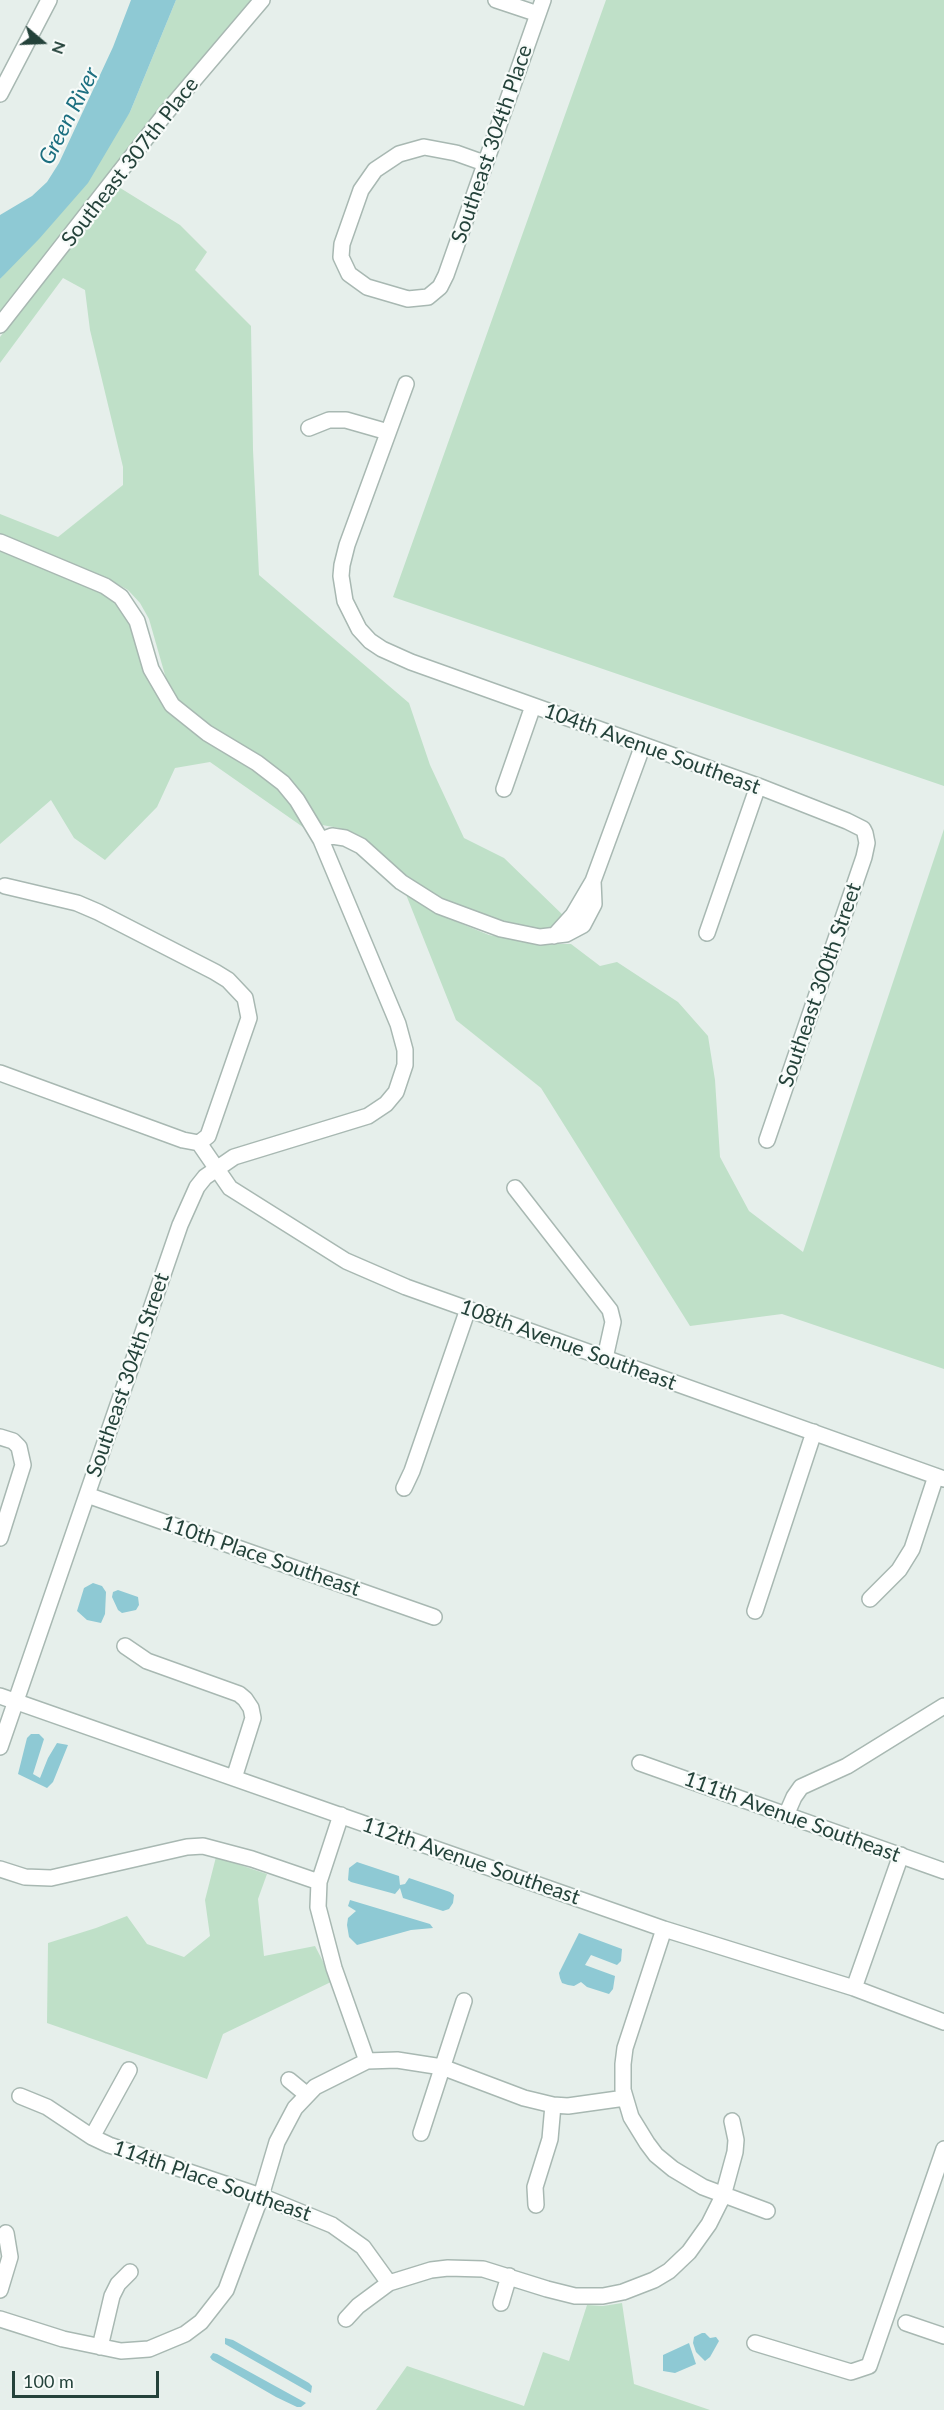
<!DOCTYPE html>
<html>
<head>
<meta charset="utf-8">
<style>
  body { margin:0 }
  #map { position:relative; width:944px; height:2410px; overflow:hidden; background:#e6efeb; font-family:Lato,sans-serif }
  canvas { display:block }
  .north { position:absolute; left:12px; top:12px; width:60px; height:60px; -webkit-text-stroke:4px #f7fbf9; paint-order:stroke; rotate:109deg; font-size:16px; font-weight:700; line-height:24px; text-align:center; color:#24423a }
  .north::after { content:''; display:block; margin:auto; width:21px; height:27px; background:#24423a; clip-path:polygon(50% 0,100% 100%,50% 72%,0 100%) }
  .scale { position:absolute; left:12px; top:2371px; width:147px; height:27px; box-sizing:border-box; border:3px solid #24423a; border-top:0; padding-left:8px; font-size:18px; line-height:21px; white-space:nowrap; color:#24423a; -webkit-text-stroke:4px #f7fbf9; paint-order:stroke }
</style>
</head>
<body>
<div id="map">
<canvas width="944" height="2410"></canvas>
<div class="north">N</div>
<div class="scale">100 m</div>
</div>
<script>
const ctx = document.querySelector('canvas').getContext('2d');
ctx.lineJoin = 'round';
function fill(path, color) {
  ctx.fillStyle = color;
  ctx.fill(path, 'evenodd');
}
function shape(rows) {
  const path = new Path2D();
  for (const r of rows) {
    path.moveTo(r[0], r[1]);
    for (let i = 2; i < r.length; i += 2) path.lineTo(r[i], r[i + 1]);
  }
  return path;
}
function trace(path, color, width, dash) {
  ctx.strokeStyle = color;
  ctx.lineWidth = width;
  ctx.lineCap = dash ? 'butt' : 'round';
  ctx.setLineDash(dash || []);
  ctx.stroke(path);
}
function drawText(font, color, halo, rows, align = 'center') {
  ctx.font = font + ' Lato,sans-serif';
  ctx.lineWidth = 4.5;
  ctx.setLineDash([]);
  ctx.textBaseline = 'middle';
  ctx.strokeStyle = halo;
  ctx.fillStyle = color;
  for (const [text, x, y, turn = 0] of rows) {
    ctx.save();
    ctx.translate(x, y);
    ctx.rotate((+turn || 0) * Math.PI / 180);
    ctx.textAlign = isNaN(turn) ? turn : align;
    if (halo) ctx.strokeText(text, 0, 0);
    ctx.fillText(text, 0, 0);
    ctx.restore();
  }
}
fill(shape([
  [176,0,257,0,0,320,0,279,130,112],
  [606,0,944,0,944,786,393,597],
  [117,186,180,225,207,252,195,270,251,326,253,450,259,575,409,703,430,765,464,838,504,858,566,918,554,928,544,930,519,927,444,900,413,881,362,838,339,828,322,825,300,792,205,727,176,698,167,682,149,619,140,603,128,590,105,577,0,534,0,514,58,537,123,485,123,467,90,330,85,290,63,278,0,363,0,337],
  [0,549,113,597,130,619,146,674,166,708,195,734,269,781,286,798,310,832,210,762,175,768,157,807,105,860,74,838,51,800,0,844],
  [944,829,944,1369,782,1314,690,1326,541,1088,456,1020,405,892,440,915,489,935,536,944,571,944,600,966,617,962,678,1002,708,1036,715,1080,720,1157,749,1211,803,1252],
  [216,1857,267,1874,258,1899,264,1956,315,1946,333,1981,223,2034,207,2079,47,2023,48,1943,96,1928,127,1916,147,1944,184,1957,210,1936,205,1900],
  [622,2303,634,2384,710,2410,376,2410,407,2366,524,2406,543,2352,569,2361,587,2305,603,2306]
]), '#bfe0c8');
fill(shape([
  [131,0,176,0,130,112,88,183,39,239,0,279,0,215,32,196,47,182,59,163,113,47],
  [93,1583,102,1586,106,1592,105,1614,101,1623,87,1620,77,1611,84,1588],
  [118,1590,138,1597,139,1605,136,1610,122,1613,118,1610,112,1597,113,1592],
  [31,1734,39,1734,44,1739,33,1774,40,1778,48,1758,57,1743,68,1745,53,1782,47,1788,18,1774,27,1738],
  [357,1862,399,1876,400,1885,405,1884,409,1878,450,1892,454,1895,453,1903,449,1909,443,1911,403,1898,400,1888,395,1894,351,1882,348,1880,349,1868],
  [350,1900,430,1924,433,1928,411,1930,357,1945,349,1937,347,1925,348,1918,356,1911,348,1906],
  [579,1933,622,1949,621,1961,617,1965,591,1955,585,1965,615,1976,613,1989,609,1994,587,1987,581,1982,574,1986,568,1985,562,1983,560,1978,559,1973],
  [702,2333,705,2333,710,2338,716,2337,719,2341,710,2357,705,2361,696,2352,693,2343,694,2337],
  [225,2338,233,2340,309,2383,312,2386,311,2393,225,2344],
  [689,2343,696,2364,675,2373,663,2371,663,2355],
  [213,2353,217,2354,306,2403,301,2407,297,2407,276,2397,212,2360,210,2357]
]), '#8ec9d4');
const minor = shape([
  [496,0,538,14],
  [0,94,49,0],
  [484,163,456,153,424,147,399,154,375,170,361,190,342,244,341,257,349,274,367,287,408,299,428,297,440,287,446,275,543,0],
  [0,325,165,114,262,0],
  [406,384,347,545,342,565,341,576,345,601,359,629,370,641,382,649,411,662,758,786,847,821,863,829,865,833,867,843,864,857,767,1140],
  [309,428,329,420,346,420,388,432],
  [0,542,105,586,121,597,137,621,151,669,172,705,207,733,257,763,283,783,297,800,321,840,398,1024,405,1050,405,1065,396,1092,386,1104,368,1116,234,1157,205,1177,197,1187,180,1225,0,1747],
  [504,789,533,706],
  [321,840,332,836,345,838,361,846,401,882,439,906,501,929,540,937,566,934,583,925,594,904,593,881],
  [5,886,77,903,98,912,215,972,228,980,245,998,249,1018,208,1136,199,1143],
  [707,933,758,786],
  [554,936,573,915,593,881,643,745],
  [0,1073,183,1140,199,1143],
  [199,1143,230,1188,346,1261,406,1287,944,1479],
  [515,1188,610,1310,613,1322,605,1358],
  [0,1437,13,1441,19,1447,23,1465,0,1538],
  [404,1488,412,1471,468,1309],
  [87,1495,434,1617],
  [870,1599,899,1570,912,1549,936,1476],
  [755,1611,814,1432],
  [125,1646,147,1661,239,1694,245,1699,251,1708,253,1718,234,1778],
  [0,1696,664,1929,854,1988,944,2022],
  [640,1763,944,1871],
  [787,1813,794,1797,801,1787,847,1766,944,1706],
  [341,1815,319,1882,318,1907,334,1968,367,2061],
  [0,1869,25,1877,51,1878,187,1847,203,1846,252,1859,319,1882],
  [664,1929,625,2048,623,2064,623,2090,631,2117,647,2143,656,2155,673,2169,703,2187,767,2211],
  [854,1988,901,1855],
  [289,2080,306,2094],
  [20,2096,47,2107,92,2137,109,2145,261,2196,332,2225,363,2247,389,2283],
  [421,2133,464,2001],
  [92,2137,129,2070],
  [536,2205,535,2187,550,2139,553,2105],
  [0,2290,10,2257,6,2233],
  [501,2303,509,2276],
  [0,2319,63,2339,121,2351,149,2349,185,2334,201,2322,226,2290,261,2196,277,2142,295,2108,315,2087,367,2061,397,2060,442,2067,524,2098,553,2105,568,2106,625,2098],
  [346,2319,358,2306,389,2283,431,2270,448,2268,483,2269,547,2289,575,2296,603,2296,623,2292,654,2280,669,2271,689,2252,709,2224,723,2196,735,2152,736,2140,732,2121],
  [906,2323,944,2336],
  [755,2343,851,2372,869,2366,944,2149],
  [100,2347,112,2296,118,2284,130,2272]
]);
trace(minor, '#a8b8b2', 18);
trace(minor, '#fff', 15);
drawText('21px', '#24423a', '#f7fbf9', [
  ["Southeast 304th Place",492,144,-71],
  ["Southeast 307th Place",130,162,-52],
  ["104th Avenue Southeast",652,749,20],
  ["Southeast 300th Street",820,985,-71],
  ["108th Avenue Southeast",568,1345,20],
  ["Southeast 304th Street",128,1375,-71],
  ["110th Place Southeast",261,1556,19],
  ["111th Avenue Southeast",792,1817,20],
  ["112th Avenue Southeast",471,1861,19],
  ["114th Place Southeast",212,2181,19]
]);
drawText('italic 22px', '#1c6f80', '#f7fbf9', [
  ["Green River",69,116,-63]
]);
</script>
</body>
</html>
